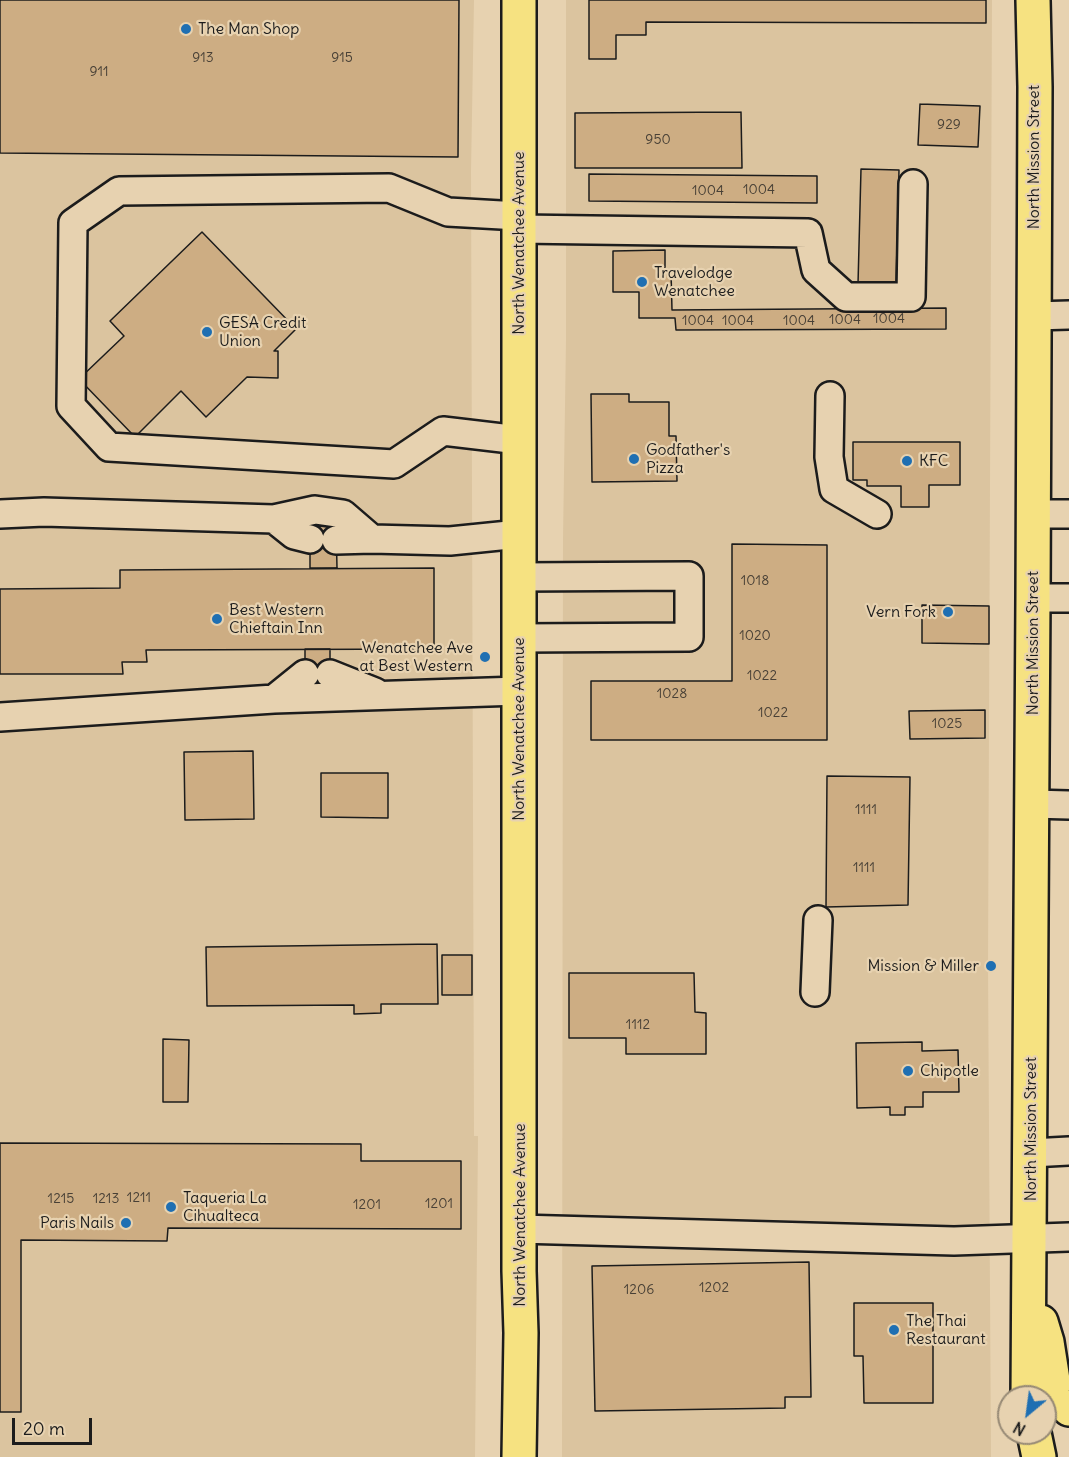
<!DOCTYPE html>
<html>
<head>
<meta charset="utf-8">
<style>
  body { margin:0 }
  #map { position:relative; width:1069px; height:1457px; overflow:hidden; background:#e7d2b0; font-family:Delius,sans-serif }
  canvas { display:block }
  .north { position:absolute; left:997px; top:1385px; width:60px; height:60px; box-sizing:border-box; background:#e7d2b0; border:2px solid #968975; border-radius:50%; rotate:209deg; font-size:16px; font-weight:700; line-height:24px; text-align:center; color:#1c1c1c }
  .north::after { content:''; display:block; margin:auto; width:21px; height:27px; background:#1f6fb2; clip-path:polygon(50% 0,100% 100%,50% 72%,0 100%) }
  .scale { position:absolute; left:12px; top:1418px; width:80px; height:27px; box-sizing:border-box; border:3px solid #1c1c1c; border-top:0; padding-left:8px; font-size:18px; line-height:21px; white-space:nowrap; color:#1c1c1c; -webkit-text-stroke:4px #e7d2b0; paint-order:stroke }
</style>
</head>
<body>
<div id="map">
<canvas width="1069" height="1457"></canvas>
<div class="north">N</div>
<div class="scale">20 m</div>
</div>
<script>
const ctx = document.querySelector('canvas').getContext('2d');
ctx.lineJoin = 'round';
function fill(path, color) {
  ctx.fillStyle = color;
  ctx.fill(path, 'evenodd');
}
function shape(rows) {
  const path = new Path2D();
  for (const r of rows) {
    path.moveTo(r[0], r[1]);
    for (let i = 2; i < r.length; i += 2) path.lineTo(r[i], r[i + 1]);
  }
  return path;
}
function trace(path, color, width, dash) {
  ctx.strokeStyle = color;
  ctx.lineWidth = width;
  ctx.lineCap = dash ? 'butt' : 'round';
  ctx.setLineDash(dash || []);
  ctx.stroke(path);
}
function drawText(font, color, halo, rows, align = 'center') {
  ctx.font = font + ' Delius,sans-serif';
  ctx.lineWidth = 4.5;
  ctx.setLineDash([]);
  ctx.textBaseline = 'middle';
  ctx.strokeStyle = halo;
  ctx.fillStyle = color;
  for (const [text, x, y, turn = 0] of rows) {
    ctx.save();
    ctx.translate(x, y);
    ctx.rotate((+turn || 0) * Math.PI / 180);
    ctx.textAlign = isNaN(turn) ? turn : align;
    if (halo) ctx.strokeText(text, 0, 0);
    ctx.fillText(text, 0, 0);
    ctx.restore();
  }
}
fill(shape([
  [0,0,474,0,471,171,474,1136,478,1136,475,1457,0,1457],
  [566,0,992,0,988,964,991,1457,562,1457,563,539,566,340]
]), '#dbc49f');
const building = shape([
  [0,0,459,0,458,157,0,153,0,0],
  [589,0,986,0,986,23,646,22,646,35,616,35,616,59,589,59,589,0],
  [920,104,980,106,978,147,918,145,920,104],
  [741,112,742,168,575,168,575,113,741,112],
  [861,169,899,170,896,284,858,284,861,169],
  [589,174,817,176,817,203,589,201,589,174],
  [202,232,296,329,274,351,278,351,278,378,247,377,206,417,181,391,135,437,79,379,124,336,110,321,202,232],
  [665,250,665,271,671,271,672,310,946,308,946,329,676,330,675,318,639,318,639,292,613,292,613,251,665,250],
  [591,394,629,394,629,402,669,402,669,436,676,436,677,481,592,482,591,394],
  [853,442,960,442,960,485,929,485,929,507,901,507,901,486,867,486,867,480,853,480,853,442],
  [310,522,336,522,337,568,310,568,310,522],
  [732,544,827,545,827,740,591,740,591,681,732,681,732,544],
  [434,568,434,649,146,650,147,662,122,662,123,674,0,674,0,589,120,588,120,570,434,568],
  [922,605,989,606,989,644,922,643,922,605],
  [305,649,330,649,330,691,305,691,305,649],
  [985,710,985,738,910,739,909,711,985,710],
  [253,751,254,819,185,820,184,752,253,751],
  [321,773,388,773,388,818,321,817,321,773],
  [827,776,910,777,908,905,826,907,827,776],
  [437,944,438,1004,381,1004,381,1013,354,1014,354,1005,207,1006,206,947,437,944],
  [442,955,472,955,472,995,442,995,442,955],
  [569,973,694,973,695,1012,706,1013,706,1054,626,1054,626,1038,569,1038,569,973],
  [163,1039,189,1040,188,1102,163,1102,163,1039],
  [922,1042,922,1051,958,1050,959,1092,923,1092,923,1107,905,1107,905,1115,890,1115,890,1107,857,1108,856,1043,922,1042],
  [0,1143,361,1144,361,1161,461,1161,461,1229,168,1228,167,1241,21,1240,21,1412,0,1412,0,1143],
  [809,1262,811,1397,785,1397,785,1408,595,1411,592,1266,809,1262],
  [854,1303,933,1303,933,1403,864,1403,863,1356,854,1356,854,1303]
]);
fill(building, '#cdad83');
trace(building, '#1c1c1c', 1.5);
const minor = shape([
  [519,229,808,233,816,270,846,297,911,297,913,184],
  [1034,316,1069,315],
  [830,396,829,457,834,489,877,514],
  [519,440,443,431,394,464,109,447,71,406,73,223,119,191,389,188,448,212,519,216],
  [0,514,44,512,274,519,294,535,310,539],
  [1034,514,1069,514],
  [274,519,315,510,343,514,372,539],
  [336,540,372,539,450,541,519,534],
  [519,577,689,576,689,637,519,638],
  [1033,598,1069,598],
  [330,674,375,692],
  [274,699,305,674],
  [0,717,274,699,519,691],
  [1032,804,1069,805],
  [815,992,818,920],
  [1031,1153,1069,1151],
  [519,1229,954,1241,1069,1237]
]);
const major = shape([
  [1041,1322,1047,1342,1055,1393,1069,1409],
  [1028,1397,1033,598,1035,87,1033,0],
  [1034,1433,1039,1457],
  [519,1457,521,1333,519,1271,519,0]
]);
trace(minor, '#1c1c1c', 32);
trace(major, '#1c1c1c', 38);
trace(minor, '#e7d2b0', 27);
trace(major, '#f6e281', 33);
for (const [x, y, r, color] of [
  [186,29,6,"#1f6fb2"],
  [642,282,6,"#1f6fb2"],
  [207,332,6,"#1f6fb2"],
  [634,459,6,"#1f6fb2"],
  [907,461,6,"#1f6fb2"],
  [948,612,6,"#1f6fb2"],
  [217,619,6,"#1f6fb2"],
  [485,657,6,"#1f6fb2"],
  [991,966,6,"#1f6fb2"],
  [908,1071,6,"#1f6fb2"],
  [171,1207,6,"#1f6fb2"],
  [126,1223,6,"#1f6fb2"],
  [894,1330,6,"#1f6fb2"]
]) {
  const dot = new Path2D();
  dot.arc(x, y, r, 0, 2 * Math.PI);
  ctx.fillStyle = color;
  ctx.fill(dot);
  trace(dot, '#e7d2b0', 2);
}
drawText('14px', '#484036', null, [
  ["913",203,58],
  ["915",342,58],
  ["911",99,72],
  ["929",949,125],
  ["950",658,140],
  ["1004",759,190],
  ["1004",708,191],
  ["1004",889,319],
  ["1004",845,320],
  ["1004",698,321],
  ["1004",738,321],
  ["1004",799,321],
  ["1018",755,581],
  ["1020",755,636],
  ["1022",762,676],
  ["1028",672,694],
  ["1022",773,713],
  ["1025",947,724],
  ["1111",866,810],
  ["1111",864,868],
  ["1112",638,1025],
  ["1211",139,1198],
  ["1215",61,1199],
  ["1213",106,1199],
  ["1201",439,1204],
  ["1201",367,1205],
  ["1202",714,1288],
  ["1206",639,1290]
]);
drawText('16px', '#1c1c1c', '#e7d2b0', [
  ["The Man Shop",198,29],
  ["Travelodge",654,273],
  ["Wenatchee",654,291],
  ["GESA Credit",219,323],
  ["Union",219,341],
  ["Godfather's",646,450],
  ["Pizza",646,468],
  ["KFC",919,461],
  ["Best Western",229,610],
  ["Chieftain Inn",229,628],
  ["Vern Fork",936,612,"right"],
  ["Wenatchee Ave",473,648,"right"],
  ["at Best Western",473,666,"right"],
  ["Mission & Miller",979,966,"right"],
  ["Chipotle",920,1071],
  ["Taqueria La",183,1198],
  ["Cihualteca",183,1216],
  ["Paris Nails",114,1223,"right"],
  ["The Thai",906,1321],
  ["Restaurant",906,1339]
], 'left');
drawText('16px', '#1c1c1c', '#e7d2b0', [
  ["North Mission Street",1034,157,-90],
  ["North Wenatchee Avenue",519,243,-90],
  ["North Mission Street",1033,643,-90],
  ["North Wenatchee Avenue",519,729,-90],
  ["North Mission Street",1031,1129,-90],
  ["North Wenatchee Avenue",520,1215,-90]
]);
</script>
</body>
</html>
